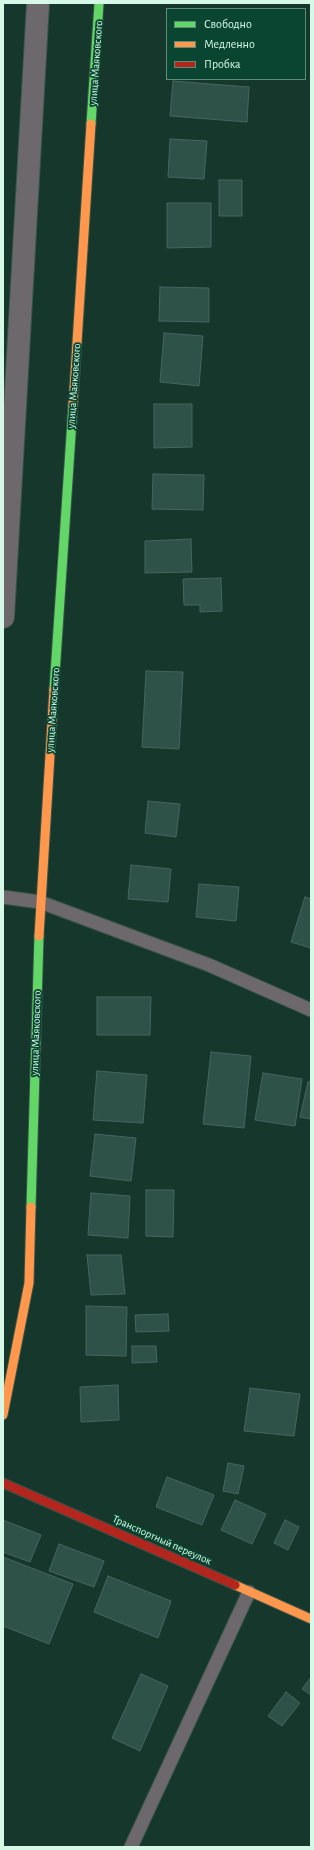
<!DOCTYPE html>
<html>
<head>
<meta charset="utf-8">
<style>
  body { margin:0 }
  #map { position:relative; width:314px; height:1850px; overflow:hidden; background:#16372c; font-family:"Alegreya Sans",sans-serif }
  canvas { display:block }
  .frame { position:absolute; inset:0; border:4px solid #d6f9e7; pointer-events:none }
  .legend { position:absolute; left:166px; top:8px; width:140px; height:72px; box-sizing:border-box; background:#094530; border:1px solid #5b8d79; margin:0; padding:5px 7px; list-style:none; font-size:12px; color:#d6f9e7 }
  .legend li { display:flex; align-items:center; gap:8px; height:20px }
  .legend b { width:20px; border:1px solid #5b8d79 }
</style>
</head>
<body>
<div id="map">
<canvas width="314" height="1850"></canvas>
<div class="frame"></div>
<ul class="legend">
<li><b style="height:5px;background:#63d668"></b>Свободно</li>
<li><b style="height:5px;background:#ff974d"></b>Медленно</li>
<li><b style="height:5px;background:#b3261e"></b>Пробка</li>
</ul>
</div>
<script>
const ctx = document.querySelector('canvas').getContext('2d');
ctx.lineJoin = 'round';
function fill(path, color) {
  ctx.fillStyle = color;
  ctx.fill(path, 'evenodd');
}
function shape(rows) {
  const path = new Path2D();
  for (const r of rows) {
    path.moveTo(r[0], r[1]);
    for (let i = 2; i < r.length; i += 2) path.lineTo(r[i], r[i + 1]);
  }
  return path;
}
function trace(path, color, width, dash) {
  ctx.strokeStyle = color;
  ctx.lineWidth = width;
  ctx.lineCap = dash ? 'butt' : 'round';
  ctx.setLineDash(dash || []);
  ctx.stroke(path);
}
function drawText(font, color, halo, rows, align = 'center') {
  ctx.font = font + ' "Alegreya Sans",sans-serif';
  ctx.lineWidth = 3.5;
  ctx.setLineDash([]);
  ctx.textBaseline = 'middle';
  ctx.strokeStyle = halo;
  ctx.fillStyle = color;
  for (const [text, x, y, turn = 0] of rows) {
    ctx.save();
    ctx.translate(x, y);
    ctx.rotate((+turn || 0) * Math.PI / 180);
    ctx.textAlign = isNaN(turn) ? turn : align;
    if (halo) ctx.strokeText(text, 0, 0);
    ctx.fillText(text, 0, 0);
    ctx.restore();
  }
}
const building = shape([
  [173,81,249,87,247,122,170,116,173,81],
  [170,139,207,141,204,179,168,177,170,139],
  [219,180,242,180,242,216,219,216,219,180],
  [167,203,211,203,211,247,167,248,167,203],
  [160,287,209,288,209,322,159,321,160,287],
  [164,333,203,336,199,386,160,382,164,333],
  [154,404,192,404,192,447,154,448,154,404],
  [153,474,204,475,203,510,152,509,153,474],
  [191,539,192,572,145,573,145,541,191,539],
  [221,578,222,611,200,612,200,605,184,605,183,579,221,578],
  [146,671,183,672,179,749,142,747,146,671],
  [148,801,180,804,176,837,145,833,148,801],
  [131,865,171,869,168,902,128,899,131,865],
  [199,884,239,887,236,921,196,917,199,884],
  [305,897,311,899,311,948,291,942,305,897],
  [97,997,151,997,150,1035,97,1035,97,997],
  [211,1052,251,1056,244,1128,203,1124,211,1052],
  [97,1071,147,1075,143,1123,93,1120,97,1071],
  [263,1073,302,1079,295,1126,255,1120,263,1073],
  [308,1082,311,1082,311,1119,300,1117,308,1082],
  [95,1134,136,1138,131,1181,90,1176,95,1134],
  [146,1190,174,1190,173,1237,146,1236,146,1190],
  [91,1193,130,1196,128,1238,88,1235,91,1193],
  [87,1255,121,1255,125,1294,91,1295,87,1255],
  [86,1306,127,1307,126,1356,86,1355,86,1306],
  [168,1314,169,1331,136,1332,135,1315,168,1314],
  [132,1346,156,1346,157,1362,132,1363,132,1346],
  [118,1385,119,1420,81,1422,80,1387,118,1385],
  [250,1388,300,1394,294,1436,244,1431,250,1388],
  [228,1463,244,1466,238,1494,223,1491,228,1463],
  [167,1477,214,1495,202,1525,156,1507,167,1477],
  [235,1500,266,1514,252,1544,221,1530,235,1500],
  [3,1520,41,1535,30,1562,3,1552,3,1520],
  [285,1520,299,1527,288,1550,274,1543,285,1520],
  [59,1544,104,1561,94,1587,49,1571,59,1544],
  [3,1557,73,1584,49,1644,3,1626,3,1557],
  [108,1576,171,1601,158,1638,94,1612,108,1576],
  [141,1674,168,1686,140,1751,112,1738,141,1674],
  [311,1677,311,1695,302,1689,311,1677],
  [286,1692,300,1703,282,1726,268,1716,286,1692]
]);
fill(building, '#2e5148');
trace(building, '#46665f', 1);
const lane = shape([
  [3,897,40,902,209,965,311,1010],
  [131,1847,249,1592]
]);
const street = shape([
  [3,617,38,3]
]);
const fast = shape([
  [91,124,99,3],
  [54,689,73,405],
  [31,1207,39,936]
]);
const slow = shape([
  [73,405,91,124],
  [39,936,54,689],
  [3,1415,29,1283,31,1207],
  [235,1585,311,1619]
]);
const jam = shape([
  [3,1483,235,1585]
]);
trace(lane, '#375449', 15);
trace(street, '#375449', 24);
trace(fast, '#375449', 11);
trace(slow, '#375449', 11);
trace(jam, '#375449', 11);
trace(lane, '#6c686b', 13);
trace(street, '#6c686b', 22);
trace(fast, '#63d668', 9);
trace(slow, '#ff974d', 9);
trace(jam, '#b3261e', 9);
drawText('11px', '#d6f9e7', '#094530', [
  ["улица Маяковского",96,63,-86],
  ["улица Маяковского",74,386,-86],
  ["улица Маяковского",53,710,-86],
  ["улица Маяковского",36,1033,-88],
  ["Транспортный переулок",162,1540,24]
]);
</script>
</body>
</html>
